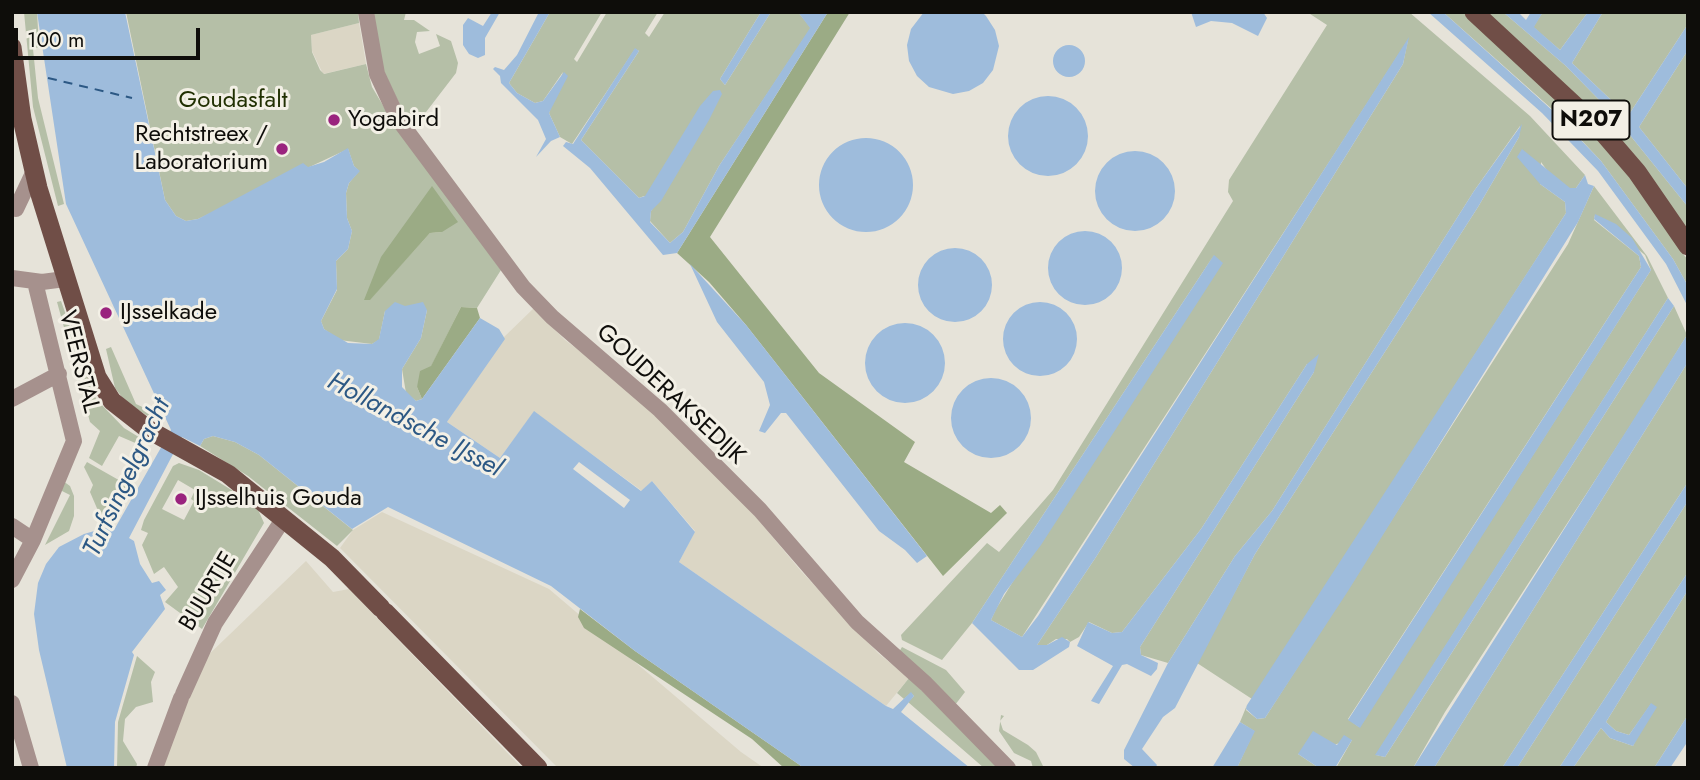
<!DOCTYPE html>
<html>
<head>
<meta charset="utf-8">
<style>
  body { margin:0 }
  #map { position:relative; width:1700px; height:780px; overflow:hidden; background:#e6e3d9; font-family:Jost,sans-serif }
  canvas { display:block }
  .frame { position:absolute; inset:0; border:14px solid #0e0d0a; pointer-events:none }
  .scale { position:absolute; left:14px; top:28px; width:186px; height:32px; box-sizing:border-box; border:4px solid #0e0d0a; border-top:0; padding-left:9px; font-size:21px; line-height:24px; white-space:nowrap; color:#0e0d0a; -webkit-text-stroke:5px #f3f0e6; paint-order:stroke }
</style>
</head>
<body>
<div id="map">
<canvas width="1700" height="780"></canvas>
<div class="frame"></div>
<div class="scale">100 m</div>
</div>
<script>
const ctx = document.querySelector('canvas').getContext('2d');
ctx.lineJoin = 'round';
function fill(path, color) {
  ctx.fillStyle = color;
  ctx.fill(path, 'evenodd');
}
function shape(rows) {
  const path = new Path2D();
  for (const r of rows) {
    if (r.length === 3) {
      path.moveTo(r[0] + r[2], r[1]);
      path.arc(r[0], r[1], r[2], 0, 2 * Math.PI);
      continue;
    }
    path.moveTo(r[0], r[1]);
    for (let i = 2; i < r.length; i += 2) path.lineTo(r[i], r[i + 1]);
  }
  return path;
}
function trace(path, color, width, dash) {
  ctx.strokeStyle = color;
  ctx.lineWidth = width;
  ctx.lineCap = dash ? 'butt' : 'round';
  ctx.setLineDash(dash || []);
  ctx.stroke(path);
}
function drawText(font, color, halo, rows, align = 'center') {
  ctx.font = font + ' Jost,sans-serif';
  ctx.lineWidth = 6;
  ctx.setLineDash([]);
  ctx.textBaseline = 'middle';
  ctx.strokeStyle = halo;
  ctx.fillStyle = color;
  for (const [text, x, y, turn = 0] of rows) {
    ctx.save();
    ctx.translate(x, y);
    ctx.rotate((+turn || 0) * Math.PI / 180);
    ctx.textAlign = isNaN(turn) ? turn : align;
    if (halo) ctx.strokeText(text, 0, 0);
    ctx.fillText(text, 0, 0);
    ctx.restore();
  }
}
fill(shape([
  [359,23,366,64,323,74,312,51,311,35],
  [534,308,565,340,636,393,750,510,801,571,878,653,909,678,886,706,679,562,695,531,652,481,642,491,534,412,500,458,447,422,504,337],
  [382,512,549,589,741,752,764,768,558,768,340,548,353,530],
  [306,561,333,592,349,589,522,768,161,768,201,662]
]), '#dbd6c5');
fill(shape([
  [24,12,37,12,39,47,33,49,38,98,64,204,58,206,33,107],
  [126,12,358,12,359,23,311,35,312,52,320,70,324,74,366,64,372,87,387,112,501,270,477,308,461,307,431,367,417,387,422,399,416,401,406,393,402,369,421,338,427,310,385,311,379,340,372,344,339,340,324,329,321,321,337,290,336,261,348,249,352,231,347,218,346,193,349,183,359,171,354,166,348,149,198,219,186,221,176,216,165,200],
  [432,187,442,232,430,233,370,299,365,300],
  [372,12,406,12,404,20,414,20,430,31,417,32,415,42,419,54,440,46,436,34,451,41,458,63,456,73,423,116,415,121,407,120,380,63],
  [550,12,602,12,574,59,577,62,607,12,658,12,645,33,649,37,665,12,761,12,720,79,725,85,771,12,798,12,811,28,719,166,683,232,670,243,650,221,651,211,656,203,644,196,639,198,581,140,639,51,635,49,572,144,560,137,549,113,563,72,543,101,535,103,517,93,509,83],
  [1307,12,1409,12,1530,116,1585,175,1576,188,1570,189,1551,176,1541,162,1540,184,1565,202,1566,213,1292,639,1252,699,1197,663,1255,554,1478,207,1519,137,1520,126,1474,191,1272,511,1235,556,1168,663,1141,655,1140,647,1314,372,1307,364,1201,529,1122,632,1112,633,1089,622,1079,637,1070,642,1067,639,1056,639,1047,645,1037,645,1096,557,1403,64,1408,40,1022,637,991,620,996,609,1214,255,972,623,942,660,902,640,901,635,987,543,999,552,1053,490,1233,201,1228,192,1229,180,1327,25],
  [1443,12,1463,12,1592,132,1633,179,1684,255,1688,260,1688,286,1673,259,1601,161,1553,110],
  [1484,12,1503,12,1566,66,1613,114,1688,207,1688,233],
  [1543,12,1588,12,1560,50,1533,27],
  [1603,12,1688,12,1688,24,1628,116,1572,63],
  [1688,50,1688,189,1639,127],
  [1594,186,1647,256,1668,298,1376,755,1385,757,1674,306,1687,335,1649,397,1445,712,1413,768,1336,768,1352,740,1298,754,1319,768,1237,768,1254,731,1240,722,1247,705,1246,710,1257,719,1265,718,1568,244],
  [1595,215,1645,255,1651,270,1359,727,1348,719,1641,267,1639,256,1594,220],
  [61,301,96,399,124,428,142,439,140,445,119,436,102,466,89,458,100,431,90,422,57,302],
  [111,347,136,404,155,413,161,425,125,401,115,388,106,349],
  [1688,362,1688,482,1502,768,1434,768],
  [213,436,235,442,259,455,353,530,337,546,248,476,200,446,204,439],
  [87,462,131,487,112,522,99,513,90,492,93,485,84,467],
  [179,463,199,470,256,505,264,523,202,629,165,602,178,587,164,567,154,574,142,545,148,533,141,530,144,520,173,466],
  [178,480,195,490,191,499,194,501,184,520,162,509],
  [63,481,70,486,74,496,74,516,69,531,45,545,70,495,60,490],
  [1688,501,1688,572,1559,768,1517,768],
  [1688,590,1688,715,1654,768,1573,768,1601,728,1610,738,1633,746,1651,704,1629,735,1616,731,1606,722],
  [902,647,946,670,965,692,955,705,899,652],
  [137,656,155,672,151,682,153,702,136,707,125,719,123,741,137,764,136,768,117,768,118,722],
  [909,678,1000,768,984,768,908,702,914,696,911,693,904,699,897,693],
  [1001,715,1004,716,1000,721,1003,730,1028,745,1036,752,1044,768,1033,768,1031,761,1014,753,999,731]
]), '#b5bfa7');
fill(shape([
  [828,12,850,12,710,237,819,373,915,442,904,462,991,513,1000,505,1007,513,943,576,746,325,709,282,677,253],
  [432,186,458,222,442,232,430,233,370,300,364,300,381,257],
  [461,307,477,308,480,318,422,399,417,387,420,371,431,366],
  [580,609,635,651,804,768,784,768,752,739,584,628,578,617]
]), '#9bab85');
fill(shape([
  [37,12,125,12,165,200,176,216,186,221,198,219,303,163,308,167,324,162,348,148,354,166,360,171,349,183,346,193,347,218,352,231,348,249,336,261,337,289,321,321,324,329,348,343,372,344,379,339,385,311,395,302,405,306,423,302,427,310,421,338,402,369,402,387,416,401,422,399,480,318,499,329,505,339,447,422,500,458,534,411,641,491,652,481,695,532,679,562,886,706,893,709,911,692,914,696,901,712,970,768,804,768,635,651,551,586,388,507,352,529,259,455,235,442,213,436,204,439,200,446,182,437,129,538,134,541,140,564,152,583,159,581,166,590,160,595,165,609,132,652,134,655,115,722,114,768,67,768,39,650,34,614,38,583,46,564,59,547,84,534,108,527,114,530,171,430,66,204],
  [492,12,500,12,485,38,485,55,478,58,469,54,463,45,463,25,468,18,483,26],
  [539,12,550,12,509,83,517,93,535,103,543,101,564,72,568,76,549,113,560,137,551,141,536,157,546,139,538,120,501,83,500,76,493,69,495,67,504,70,517,55],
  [761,12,771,12,725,85,720,79],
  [798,12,828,12,677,253,663,255,590,168,563,146,566,142,573,144,635,48,639,51,581,140,639,198,645,196,700,106,713,91,720,90,722,94,709,120,661,201,651,211,650,222,670,243,683,232,719,166,810,28],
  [924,12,982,12,986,16,995,30,999,46,993,70,983,83,969,91,953,94,929,87,917,76,909,61,907,45,911,29],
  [1191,12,1263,12,1267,18,1258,36,1232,23,1211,21,1196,27],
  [1428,12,1443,12,1553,111,1601,161,1673,259,1688,286,1688,307,1666,264,1598,171,1542,113],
  [1503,12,1518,12,1526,20,1531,12,1543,12,1534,27,1560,50,1588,12,1603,12,1572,63,1628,116,1688,24,1688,50,1639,127,1688,189,1688,207,1613,114,1566,66],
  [1409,37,1403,64,1096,557,1037,645,1047,645,1062,637,1070,642,1069,647,1033,670,1019,670,972,623,1214,255,1223,263,1041,545,1004,594,991,620,1022,637,1038,616],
  [1069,61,16],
  [1048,136,40],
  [1522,124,1519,137,1478,207,1255,554,1175,708,1163,717,1142,749,1157,765,1155,768,1135,768,1124,759,1124,750,1168,663,1235,556,1272,511,1474,191],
  [866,185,47],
  [1522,149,1570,188,1576,188,1585,175,1588,184,1594,186,1578,222,1348,591,1265,718,1257,719,1246,709,1247,705,1566,213,1565,202,1540,184,1517,157],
  [1135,191,40],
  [1595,214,1616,224,1632,238,1651,270,1360,728,1348,720,1641,267,1639,256,1594,219],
  [1085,268,37],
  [955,285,37],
  [690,264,746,325,927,556,917,563,905,550,879,531,786,413,781,413,765,433,759,431,770,405,764,382,717,322],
  [1668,298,1674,306,1385,757,1375,755],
  [1040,339,37],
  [905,363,40],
  [1687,335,1688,362,1434,768,1413,768],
  [1319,354,1314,372,1140,647,1141,655,1158,663,1157,669,1151,676,1127,664,1122,665,1099,704,1091,701,1113,666,1077,646,1088,622,1112,633,1122,632,1201,529,1307,364],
  [991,418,40],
  [1688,482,1688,501,1517,768,1502,768],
  [1688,572,1688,590,1606,722,1616,731,1629,735,1651,703,1657,707,1633,746,1610,738,1601,728,1573,768,1559,768],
  [1688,715,1688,741,1670,768,1654,768],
  [1240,722,1255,731,1237,768,1212,768],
  [1313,731,1337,745,1344,735,1352,740,1335,768,1319,768,1298,754]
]), '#9ebcdc');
fill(shape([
  [579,462,630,500,624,508,573,469]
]), '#e6e3d9');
trace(shape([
  [48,78,132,98]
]), '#2c5884', 2, [9, 7]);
trace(shape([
  [366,12,377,74,398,119,523,287,552,317,660,410,760,510,857,622,926,684,1008,768],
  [16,209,34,171],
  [12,278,42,282,65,279],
  [12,399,59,374],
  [12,526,33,540],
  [12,580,33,540,74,441,35,282],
  [183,694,215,623,284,518],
  [12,703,31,768],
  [155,768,181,698]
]), '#a6918d', 16);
trace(shape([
  [1474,12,1600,129,1637,172,1688,246],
  [12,47,22,119,38,188,97,377,112,401,149,430,228,474,332,558,381,608],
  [385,612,538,768]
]), '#704e47', 19);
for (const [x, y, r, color] of [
  [334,120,7,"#9a237e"],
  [282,149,7,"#9a237e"],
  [106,313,7,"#9a237e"],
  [181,499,7,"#9a237e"]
]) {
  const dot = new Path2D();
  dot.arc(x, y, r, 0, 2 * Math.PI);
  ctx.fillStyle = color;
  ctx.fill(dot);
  trace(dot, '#f3f0e6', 2.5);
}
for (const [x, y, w] of [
  [1591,120,77]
]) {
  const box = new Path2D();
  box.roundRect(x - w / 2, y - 19.5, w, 39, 5);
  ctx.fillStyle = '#f3f0e6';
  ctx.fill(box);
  trace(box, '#0e0d0a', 2);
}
drawText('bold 23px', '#0e0d0a', null, [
  ["N207",1591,120]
]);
drawText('24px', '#213002', '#f3f0e6', [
  ["Goudasfalt",233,101]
]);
drawText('24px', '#0e0d0a', '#f3f0e6', [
  ["Yogabird",348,120],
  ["Rechtstreex /",268,135,"right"],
  ["Laboratorium",268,163,"right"],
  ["IJsselkade",120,313],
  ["IJsselhuis Gouda",195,499]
], 'left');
drawText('24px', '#0e0d0a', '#f3f0e6', [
  ["VEERSTAL",78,362,76],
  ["GOUDERAKSEDIJK",670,395,43],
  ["BUURTJE",209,592,-59]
]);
drawText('italic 26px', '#2c5884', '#f3f0e6', [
  ["Hollandsche IJssel",414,426,28],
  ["Turfsingelgracht",128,478,-65]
]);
</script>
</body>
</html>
